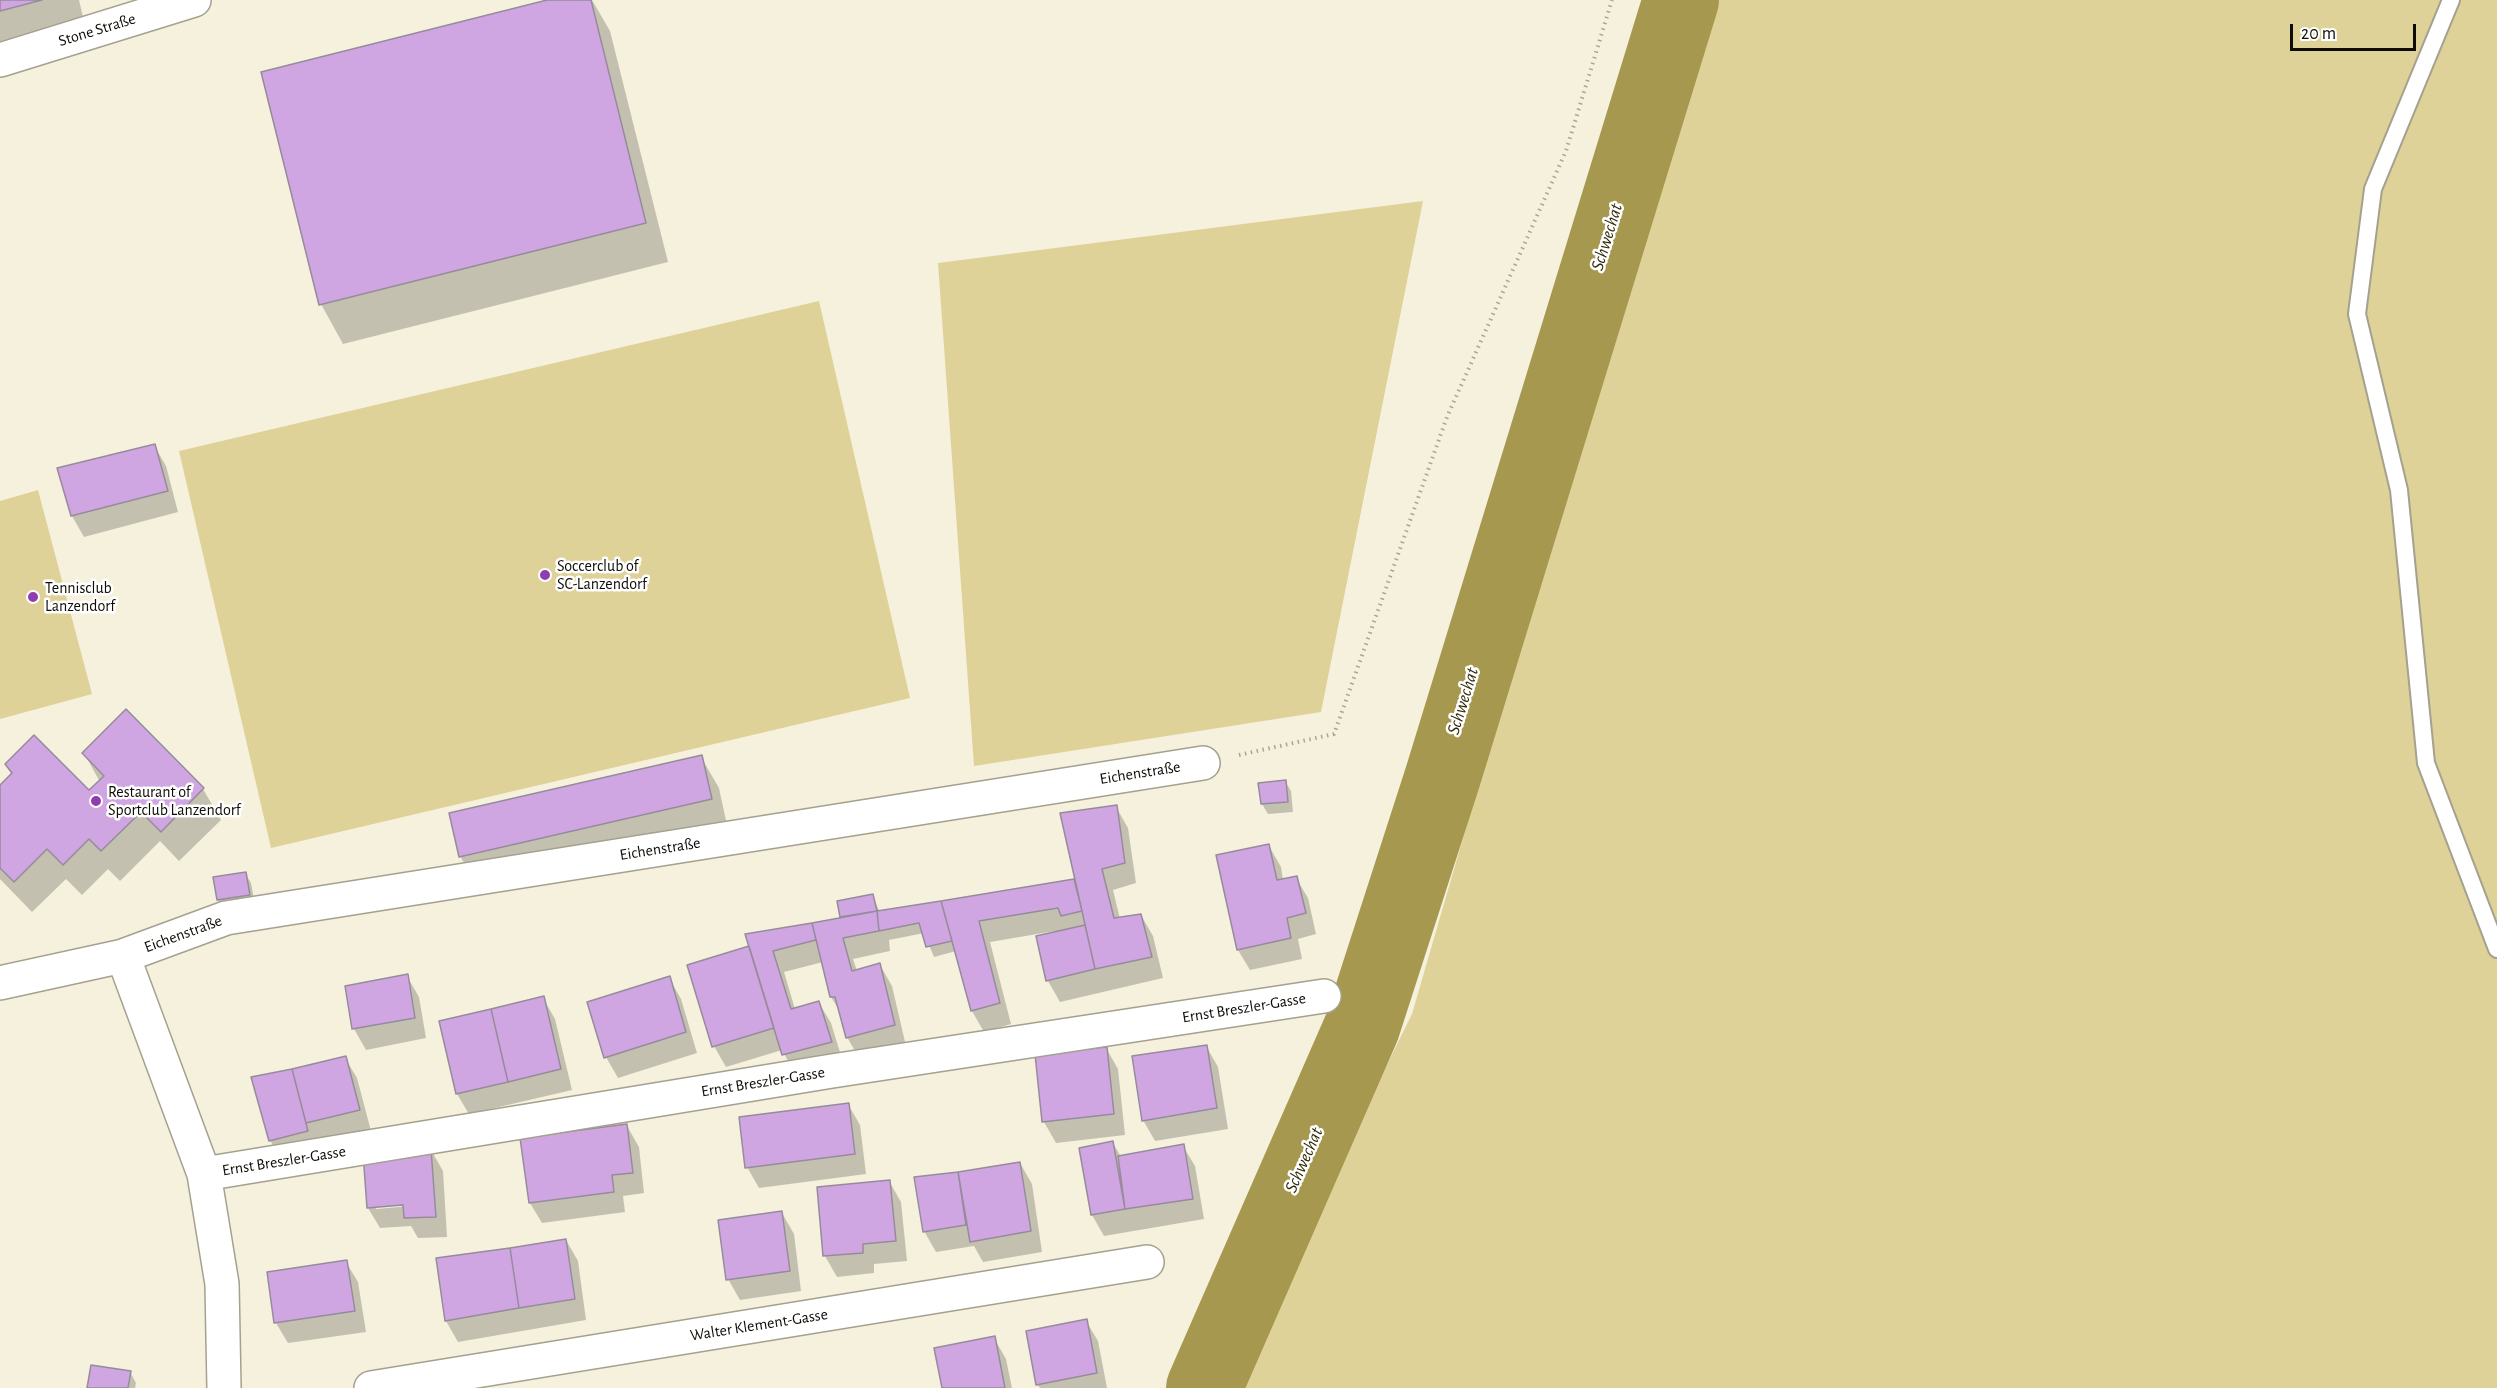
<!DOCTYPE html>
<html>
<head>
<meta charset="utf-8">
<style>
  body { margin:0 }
  #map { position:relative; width:2497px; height:1388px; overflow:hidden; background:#f5f1dd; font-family:"Alegreya Sans",sans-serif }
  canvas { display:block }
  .scale { position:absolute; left:2290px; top:24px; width:126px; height:27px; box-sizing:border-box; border:3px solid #0d0c06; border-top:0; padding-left:8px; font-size:18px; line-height:21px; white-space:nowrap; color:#0d0c06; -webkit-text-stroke:4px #fff; paint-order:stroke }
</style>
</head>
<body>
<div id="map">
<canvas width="2497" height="1388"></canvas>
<div class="scale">20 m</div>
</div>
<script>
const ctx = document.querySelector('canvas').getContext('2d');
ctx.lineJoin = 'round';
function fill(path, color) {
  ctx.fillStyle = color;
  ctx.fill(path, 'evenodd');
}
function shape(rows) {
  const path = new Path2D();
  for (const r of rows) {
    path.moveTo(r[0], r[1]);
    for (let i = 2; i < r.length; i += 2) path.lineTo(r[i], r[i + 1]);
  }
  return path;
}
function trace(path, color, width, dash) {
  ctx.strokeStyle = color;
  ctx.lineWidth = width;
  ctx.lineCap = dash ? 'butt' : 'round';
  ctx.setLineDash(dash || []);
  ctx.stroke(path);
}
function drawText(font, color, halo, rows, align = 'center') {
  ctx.font = font + ' "Alegreya Sans",sans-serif';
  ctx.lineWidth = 5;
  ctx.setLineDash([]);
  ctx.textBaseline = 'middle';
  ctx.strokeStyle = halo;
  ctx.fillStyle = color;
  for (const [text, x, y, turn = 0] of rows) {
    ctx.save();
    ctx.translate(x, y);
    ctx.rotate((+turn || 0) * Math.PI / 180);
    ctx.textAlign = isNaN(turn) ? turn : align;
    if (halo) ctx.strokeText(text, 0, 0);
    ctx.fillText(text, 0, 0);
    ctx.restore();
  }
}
fill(shape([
  [1706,0,2497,0,2497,1388,1227,1388,1412,1014],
  [1423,201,1321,712,974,766,938,263],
  [819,301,910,698,271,848,179,451],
  [38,490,92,694,0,719,0,501]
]), '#ded298');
fill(shape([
  [0,0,79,0,87,34,0,56],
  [554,0,592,0,610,31,668,262,343,344,321,304],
  [154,445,166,466,178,512,84,537,72,516,59,469],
  [126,711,203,789,221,820,179,861,160,841,120,881,108,869,82,895,66,879,32,912,0,879,0,787,12,775,6,765,89,792,100,782,84,753],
  [701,757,719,788,728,830,478,887,460,856],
  [1285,781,1291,791,1293,812,1268,814,1262,804,1260,784],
  [1116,807,1128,828,1136,883,1113,890,1120,919,1141,915,1153,936,1163,978,1060,1002,1048,981,1038,937,1055,933,1055,931,990,942,1011,1024,984,1032,972,1011,956,951,934,957,924,933,889,940,890,951,853,959,857,971,880,965,892,986,906,1046,859,1058,847,1037,842,1015,831,997,823,962,784,972,795,1009,819,1003,831,1023,843,1062,796,1075,782,1050,726,1067,714,1046,751,947,747,935,843,919,838,903,872,896,880,912,1075,880],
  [1269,846,1281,867,1283,880,1296,878,1308,898,1316,934,1298,939,1302,959,1250,970,1238,950,1218,856],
  [245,873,251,883,255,905,224,910,218,900,215,878],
  [407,976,419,997,426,1038,366,1050,354,1029,346,987],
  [669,978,681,999,697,1053,618,1078,606,1057],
  [543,998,555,1019,572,1090,469,1114,457,1094],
  [1206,1046,1218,1067,1228,1129,1155,1141,1143,1120],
  [1106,1048,1118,1069,1125,1135,1056,1143,1044,1122,1036,1056],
  [345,1058,357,1078,371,1131,282,1161,270,1140,253,1078],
  [848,1104,860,1125,866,1174,759,1188,747,1167],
  [627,1126,639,1147,644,1193,623,1196,625,1212,542,1223,530,1203],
  [1113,1143,1121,1157,1183,1146,1195,1166,1204,1219,1104,1236,1092,1215],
  [431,1150,443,1171,447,1237,418,1238,411,1226,380,1228,368,1208],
  [411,1203,411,1206,376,1209,376,1206],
  [1020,1163,1032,1184,1042,1252,983,1262,974,1246,936,1252,924,1231,916,1179],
  [889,1181,901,1202,907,1261,874,1264,874,1273,837,1277,825,1256,818,1188],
  [782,1213,794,1234,801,1291,740,1300,728,1279],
  [566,1240,578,1261,586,1320,458,1342,446,1321,437,1259],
  [346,1262,358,1282,366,1332,288,1343,276,1323],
  [1086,1321,1098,1341,1107,1388,1040,1388,1037,1384],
  [994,1338,1006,1359,1012,1388,943,1388],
  [130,1372,136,1383,135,1388,88,1388]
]), '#0003');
trace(shape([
  [1204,1388,1362,1027,1443,776,1681,0]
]), '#a7984f', 76);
const building = shape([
  [0,0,42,0,0,11,0,0],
  [547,0,591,0,646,223,319,305,261,72,547,0],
  [155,444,168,491,71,516,57,468,155,444],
  [126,709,204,788,161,832,141,812,101,851,89,839,63,865,47,849,14,882,0,868,0,785,12,773,5,764,34,735,89,790,104,776,82,753,126,709],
  [702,755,712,799,459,857,449,813,702,755],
  [1286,780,1288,802,1261,804,1258,783,1286,780],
  [1117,805,1125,863,1102,869,1114,918,1141,914,1152,957,1095,969,1060,813,1117,805],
  [1269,844,1277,880,1297,876,1306,913,1287,918,1291,938,1237,950,1216,855,1269,844],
  [246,872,250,895,217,900,213,877,246,872],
  [1074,879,1082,911,1061,916,1058,908,979,921,1000,1003,971,1011,941,901,1074,879],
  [873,894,877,911,840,917,837,901,873,894],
  [941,901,952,941,926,947,919,923,879,931,877,911,941,901],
  [877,911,879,931,843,938,852,971,880,963,895,1025,846,1038,835,997,830,997,812,923,877,911],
  [812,923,816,940,773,951,791,1009,819,1001,832,1042,782,1055,745,934,812,923],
  [1085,925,1095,969,1046,981,1036,936,1085,925],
  [749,946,774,1028,712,1047,687,965,749,946],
  [408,974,415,1018,352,1029,345,986,408,974],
  [670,976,686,1032,604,1058,587,1002,670,976],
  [544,996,561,1069,508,1082,491,1009,544,996],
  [491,1009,508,1082,456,1094,439,1021,491,1009],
  [1207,1045,1217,1108,1142,1121,1132,1056,1207,1045],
  [1107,1047,1114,1114,1042,1122,1035,1054,1107,1047],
  [346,1056,360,1110,306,1123,292,1069,346,1056],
  [292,1069,308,1131,269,1141,251,1077,292,1069],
  [849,1103,855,1154,745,1168,739,1117,849,1103],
  [627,1124,633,1173,612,1175,614,1192,529,1203,520,1138,627,1124],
  [1113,1141,1125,1209,1091,1215,1079,1148,1113,1141],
  [1184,1144,1193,1199,1125,1209,1118,1156,1184,1144],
  [431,1149,436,1217,404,1218,403,1205,367,1208,363,1153,431,1149],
  [1020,1162,1031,1231,970,1242,958,1172,1020,1162],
  [958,1172,966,1225,923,1232,914,1177,958,1172],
  [890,1180,896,1241,863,1244,863,1253,823,1256,817,1187,890,1180],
  [782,1211,790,1271,726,1280,718,1220,782,1211],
  [566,1239,575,1299,519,1308,510,1248,566,1239],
  [510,1248,519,1308,445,1321,436,1258,510,1248],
  [347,1260,355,1311,274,1323,267,1272,347,1260],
  [1087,1319,1097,1373,1036,1385,1026,1331,1087,1319],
  [995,1336,1005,1388,942,1388,934,1348,995,1336],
  [91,1365,131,1371,128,1388,87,1388,91,1365]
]);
fill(building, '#d0a6e2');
trace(building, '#968b9b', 1.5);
const lane = shape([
  [2451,0,2373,189,2357,314,2399,490,2426,763,2497,949]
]);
const street = shape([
  [0,60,194,0],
  [123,956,226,918,1203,763],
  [0,983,123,956,204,1174,222,1284,224,1388],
  [204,1174,832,1071,1324,996],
  [371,1388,1147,1262]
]);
trace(lane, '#a4a18e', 20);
trace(street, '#a4a18e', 36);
trace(shape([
  [1239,755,1334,734,1447,417,1566,151,1612,0]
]), '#aaa697', 4, [1.5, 4.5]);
trace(lane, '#fff', 16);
trace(street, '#fff', 33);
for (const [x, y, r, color] of [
  [545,575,6,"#903ead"],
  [33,597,6,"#903ead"],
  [96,801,6,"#903ead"]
]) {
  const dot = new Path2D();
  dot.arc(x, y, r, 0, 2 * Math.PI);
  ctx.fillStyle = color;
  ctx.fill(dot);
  trace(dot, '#fff', 2);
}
drawText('16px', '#0d0c06', '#fff', [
  ["Stone Straße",97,30,-17],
  ["Eichenstraße",1140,773,-9],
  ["Eichenstraße",660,849,-9],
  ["Eichenstraße",183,934,-20],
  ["Ernst Breszler-Gasse",1244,1008,-9],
  ["Ernst Breszler-Gasse",763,1082,-9],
  ["Ernst Breszler-Gasse",284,1161,-9],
  ["Walter Klement-Gasse",759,1325,-9]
]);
drawText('16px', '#0d0c06', '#fff', [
  ["Soccerclub of",557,566],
  ["SC-Lanzendorf",557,584],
  ["Tennisclub",45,588],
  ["Lanzendorf",45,606],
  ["Restaurant of",108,792],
  ["Sportclub Lanzendorf",108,810]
], 'left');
drawText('italic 18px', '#302907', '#fff', [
  ["Schwechat",1607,237,-73],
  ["Schwechat",1463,701,-73],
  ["Schwechat",1304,1160,-66]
]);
</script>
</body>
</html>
